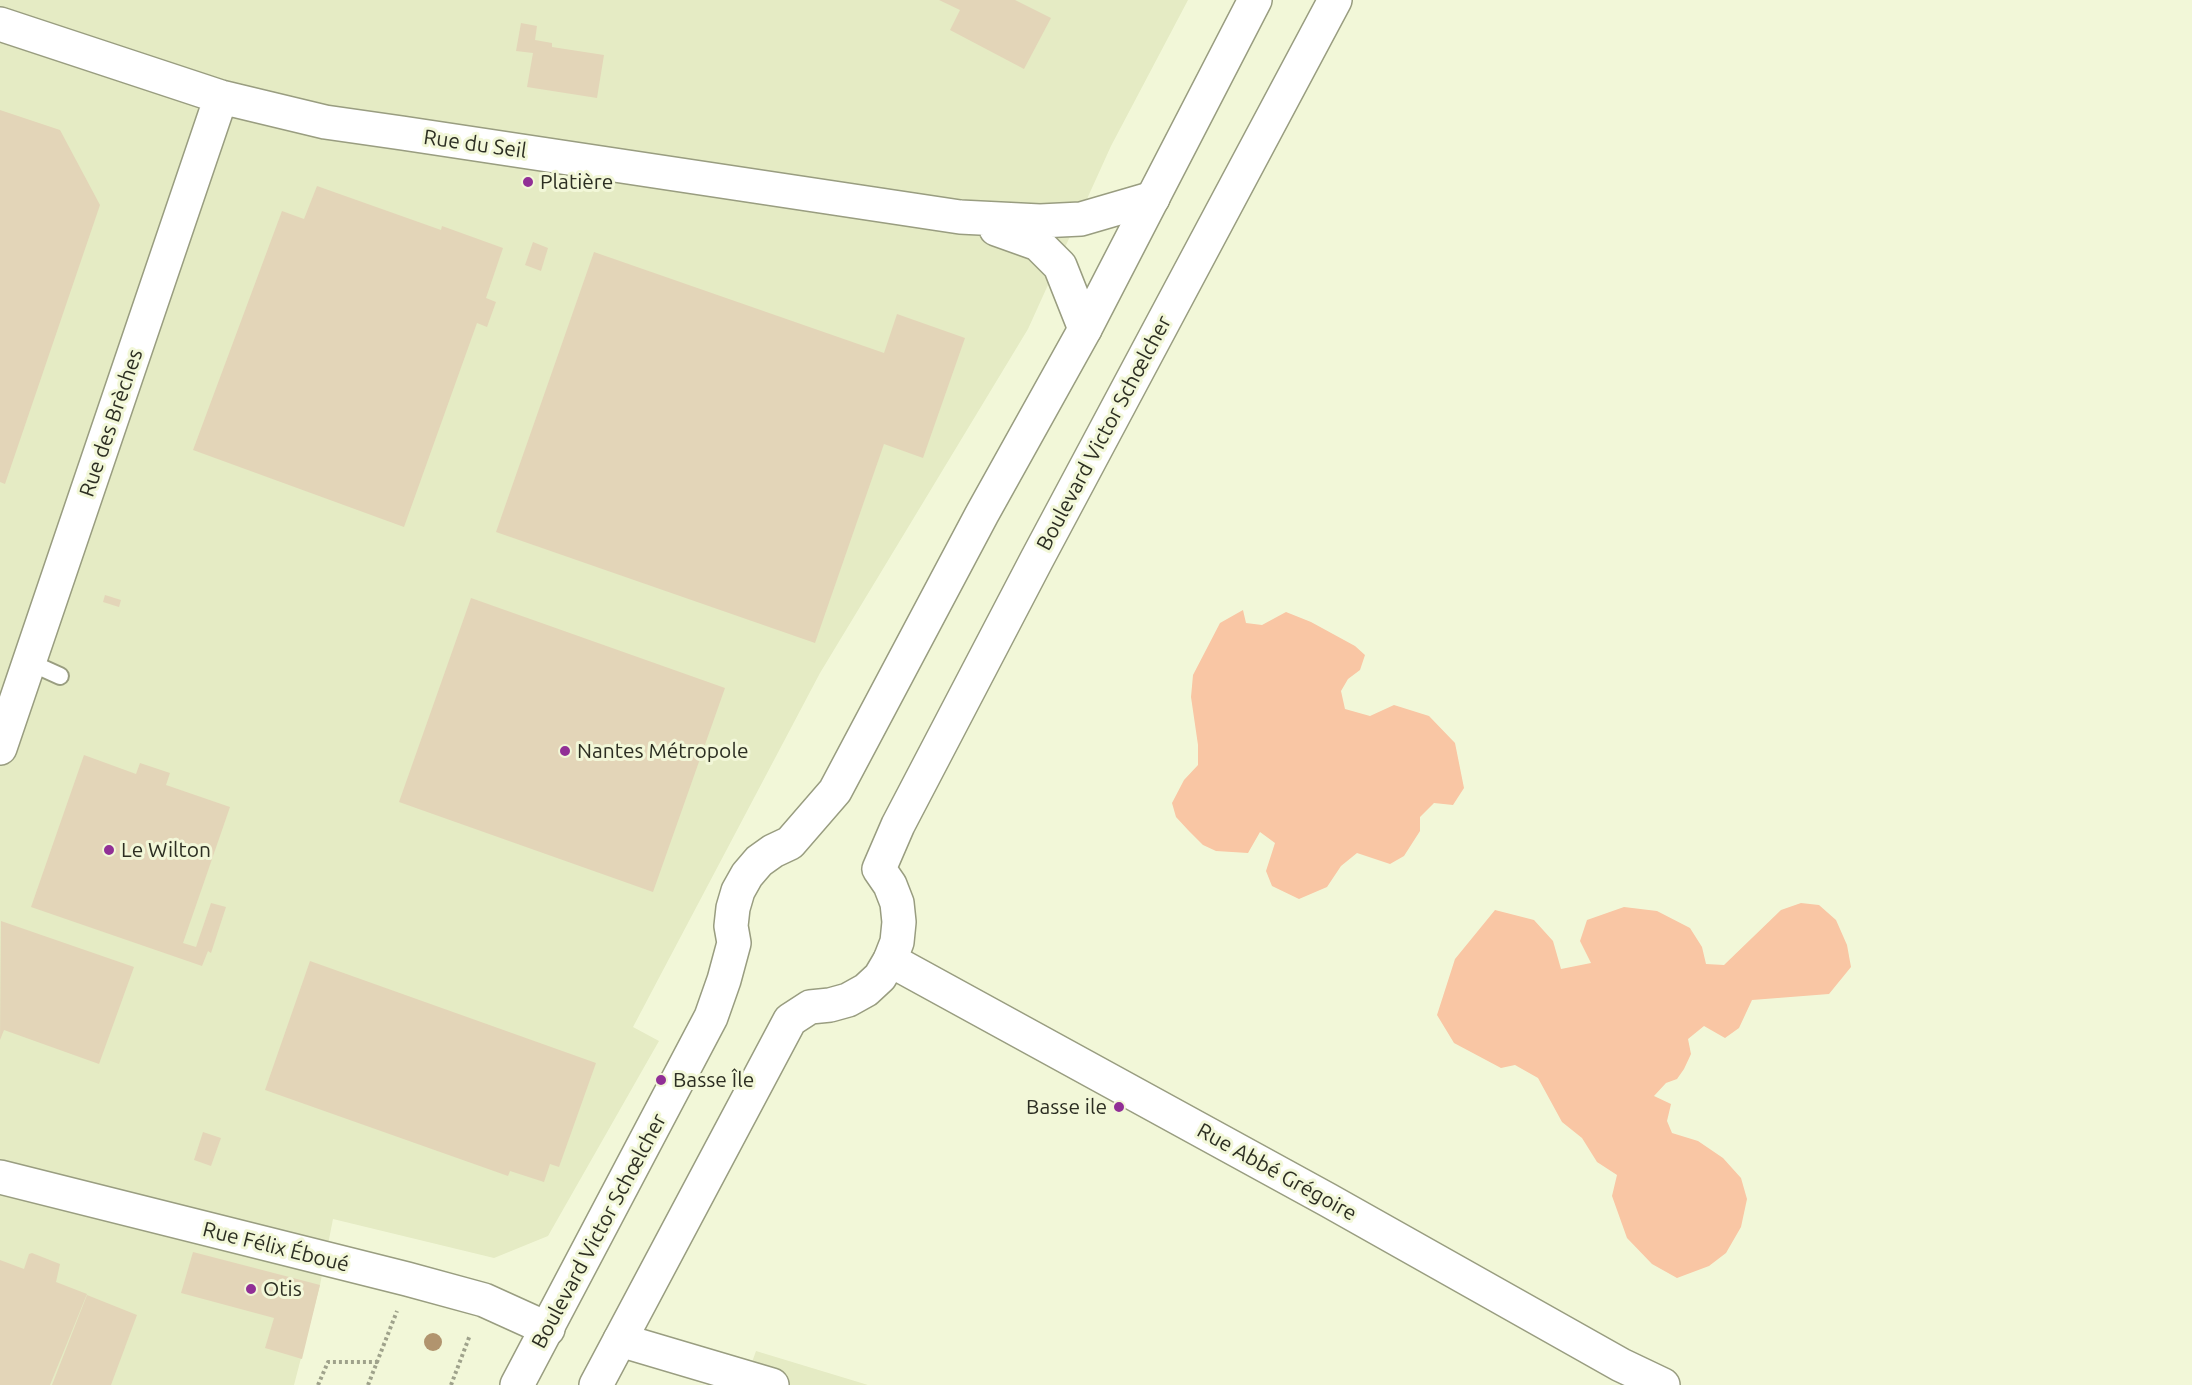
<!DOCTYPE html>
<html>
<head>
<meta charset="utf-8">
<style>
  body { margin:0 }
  canvas { display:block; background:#f2f7d8 }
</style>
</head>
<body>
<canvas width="2192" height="1385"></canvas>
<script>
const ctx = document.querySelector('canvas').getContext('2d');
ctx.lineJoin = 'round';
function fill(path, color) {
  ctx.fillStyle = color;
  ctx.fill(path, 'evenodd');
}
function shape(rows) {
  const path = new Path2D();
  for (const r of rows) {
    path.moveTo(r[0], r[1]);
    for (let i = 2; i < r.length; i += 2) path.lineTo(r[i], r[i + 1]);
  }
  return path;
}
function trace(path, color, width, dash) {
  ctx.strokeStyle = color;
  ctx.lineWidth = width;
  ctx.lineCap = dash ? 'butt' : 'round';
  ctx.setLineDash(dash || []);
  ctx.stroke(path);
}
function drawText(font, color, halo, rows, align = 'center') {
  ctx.font = font + ' Ubuntu,sans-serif';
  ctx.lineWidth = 6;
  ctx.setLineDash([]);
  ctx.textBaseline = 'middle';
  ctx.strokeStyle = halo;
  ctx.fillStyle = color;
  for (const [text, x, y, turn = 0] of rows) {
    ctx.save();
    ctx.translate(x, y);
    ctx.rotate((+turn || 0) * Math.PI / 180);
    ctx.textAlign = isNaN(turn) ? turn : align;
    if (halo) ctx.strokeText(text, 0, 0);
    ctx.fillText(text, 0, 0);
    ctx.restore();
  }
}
fill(shape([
  [0,0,1188,0,1111,146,1028,329,820,673,633,1027,659,1041,548,1236,494,1258,333,1219,320,1285,294,1385,0,1385],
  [756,1351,868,1385,744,1385]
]), '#e5ebc4');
fill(shape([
  [1243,610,1246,623,1262,625,1286,612,1311,622,1355,646,1365,655,1360,670,1348,679,1341,691,1345,709,1370,716,1394,705,1429,716,1455,743,1464,788,1453,805,1434,803,1420,817,1420,831,1404,856,1390,864,1357,853,1341,866,1327,887,1299,899,1272,886,1266,871,1275,843,1260,832,1248,853,1216,851,1203,845,1188,830,1176,817,1172,803,1184,780,1198,765,1198,745,1191,697,1193,675,1220,623],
  [1801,903,1819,905,1836,920,1847,945,1851,967,1829,994,1752,1000,1739,1028,1725,1038,1704,1026,1688,1039,1691,1054,1684,1069,1677,1079,1666,1083,1654,1096,1671,1104,1667,1121,1672,1133,1698,1141,1723,1158,1741,1178,1747,1199,1741,1227,1726,1253,1709,1266,1677,1278,1652,1264,1627,1238,1612,1196,1617,1175,1597,1162,1582,1138,1562,1122,1538,1078,1515,1065,1501,1068,1454,1043,1437,1015,1455,959,1495,910,1534,920,1553,941,1561,969,1591,963,1580,941,1587,920,1624,907,1657,911,1690,928,1702,947,1706,964,1724,965,1781,910]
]), '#f9c6a4');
fill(shape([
  [939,0,1015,0,1051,18,1024,69,950,30,960,10],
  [521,23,537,26,535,40,552,43,552,47,604,55,597,98,527,87,533,53,516,51],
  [0,110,60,130,100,205,5,484,0,482],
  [317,186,441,230,442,226,503,248,486,298,496,302,487,327,477,323,404,527,193,450,282,211,304,219],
  [533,242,548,248,541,271,525,265],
  [594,252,884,353,897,314,965,338,923,458,884,444,815,643,496,532],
  [105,595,121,600,119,607,103,602],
  [471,598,725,688,653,892,399,802],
  [84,755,136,774,140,763,170,773,166,785,230,807,183,943,196,947,211,903,226,907,211,953,208,951,202,966,31,907],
  [1,921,134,967,99,1064,4,1030,0,1040],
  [310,961,596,1063,559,1167,550,1164,544,1182,510,1171,508,1176,265,1090],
  [203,1132,221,1138,211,1166,194,1160],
  [193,1252,320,1285,302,1359,265,1348,274,1318,181,1293],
  [32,1253,60,1264,56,1282,87,1294,50,1385,0,1385,0,1260,24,1269,29,1254],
  [87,1295,137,1315,111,1385,52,1385]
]), '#e3d5b8');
const lane = shape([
  [29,662,60,676]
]);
const street = shape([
  [0,24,221,97,325,122,402,133,960,217,1040,221,1081,219,1153,198],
  [996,229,1038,244,1060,266,1085,329],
  [0,748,221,97],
  [0,1177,407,1279,484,1300,548,1329],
  [620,1340,772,1385]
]);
const secondary = shape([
  [890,960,1328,1200,1621,1365,1663,1385]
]);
const primary = shape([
  [517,1385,711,1017,724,980,734,943,731,926,733,908,738,891,747,875,759,861,773,851,790,843,835,791,982,514,1085,329,1255,0],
  [596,1385,790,1020,810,1007,830,1005,848,1000,866,990,880,977,890,960,897,942,899,922,897,903,890,885,879,869,898,825,1037,559,1335,0]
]);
trace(lane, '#999d80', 20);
trace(street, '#999d80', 36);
trace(secondary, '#999d80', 36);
trace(primary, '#999d80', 36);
trace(shape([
  [318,1385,328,1362,378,1362],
  [368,1385,397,1311],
  [451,1385,470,1335]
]), '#9fa28b', 4, [3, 3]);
trace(lane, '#fff', 16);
trace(street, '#fff', 33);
trace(secondary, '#fff', 33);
trace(primary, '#fff', 33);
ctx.fillStyle = '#b1946e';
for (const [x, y] of [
  [433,1342]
]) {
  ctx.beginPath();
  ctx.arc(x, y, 9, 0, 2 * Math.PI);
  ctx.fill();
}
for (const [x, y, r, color] of [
  [528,182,6,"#912f96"],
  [565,751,6,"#912f96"],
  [109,850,6,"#912f96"],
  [661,1080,6,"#912f96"],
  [1119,1107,6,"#912f96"],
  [251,1289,6,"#912f96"]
]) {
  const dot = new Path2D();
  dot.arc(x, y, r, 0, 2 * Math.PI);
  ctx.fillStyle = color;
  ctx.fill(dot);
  trace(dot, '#f2f7d8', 2);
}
drawText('21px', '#2c2e22', '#f2f7d8', [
  ["Rue du Seil",475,144,8],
  ["Rue des Brèches",111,423,-71],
  ["Boulevard Victor Schœlcher",1104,433,-62],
  ["Rue Abbé Grégoire",1277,1172,29],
  ["Boulevard Victor Schœlcher",599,1231,-62],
  ["Rue Félix Éboué",276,1247,14]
]);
drawText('21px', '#2c2e22', '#f2f7d8', [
  ["Platière",540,182],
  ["Nantes Métropole",577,751],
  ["Le Wilton",121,850],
  ["Basse Île",673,1080],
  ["Basse ile",1107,1107,"right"],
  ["Otis",263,1289]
], 'left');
</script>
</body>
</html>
